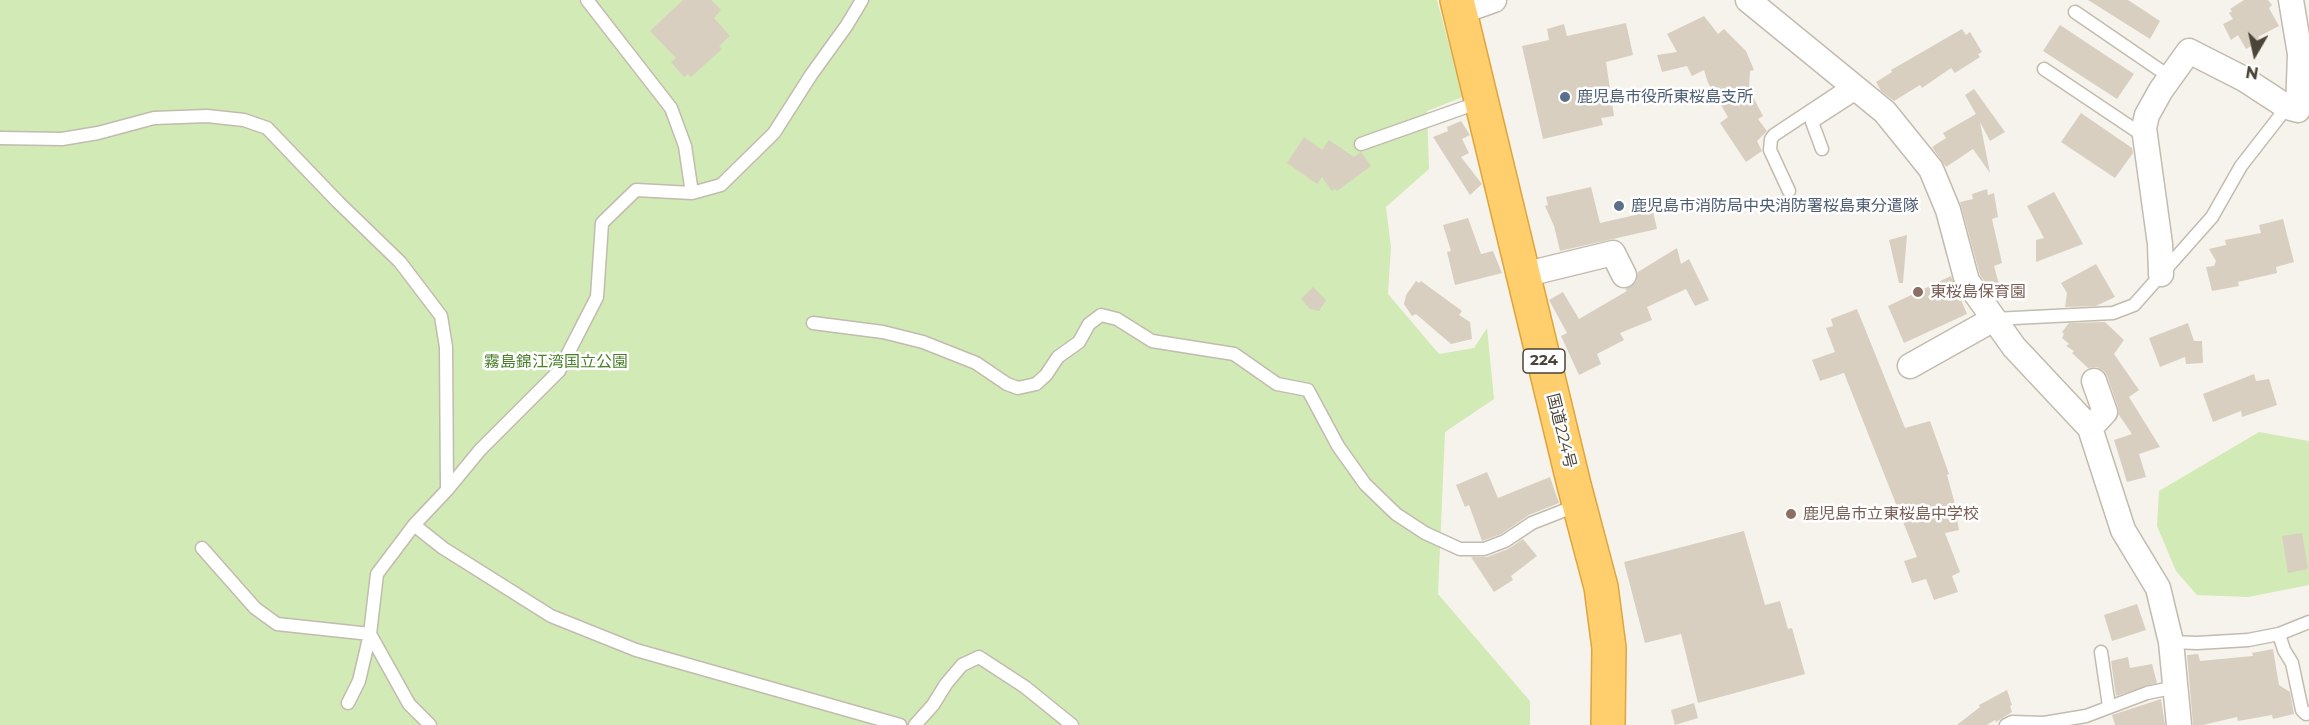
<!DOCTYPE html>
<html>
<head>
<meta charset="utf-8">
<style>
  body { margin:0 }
  #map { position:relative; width:2309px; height:725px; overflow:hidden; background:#f6f3ec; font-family:Montserrat,sans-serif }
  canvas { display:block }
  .north { position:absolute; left:2225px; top:24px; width:60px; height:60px; -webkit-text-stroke:4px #fff; paint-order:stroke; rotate:189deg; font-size:16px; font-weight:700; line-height:24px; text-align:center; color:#4b4439 }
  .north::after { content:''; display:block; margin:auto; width:21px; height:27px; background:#4b4439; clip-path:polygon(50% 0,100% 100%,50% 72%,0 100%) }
</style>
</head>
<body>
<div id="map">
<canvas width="2309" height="725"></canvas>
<div class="north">N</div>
</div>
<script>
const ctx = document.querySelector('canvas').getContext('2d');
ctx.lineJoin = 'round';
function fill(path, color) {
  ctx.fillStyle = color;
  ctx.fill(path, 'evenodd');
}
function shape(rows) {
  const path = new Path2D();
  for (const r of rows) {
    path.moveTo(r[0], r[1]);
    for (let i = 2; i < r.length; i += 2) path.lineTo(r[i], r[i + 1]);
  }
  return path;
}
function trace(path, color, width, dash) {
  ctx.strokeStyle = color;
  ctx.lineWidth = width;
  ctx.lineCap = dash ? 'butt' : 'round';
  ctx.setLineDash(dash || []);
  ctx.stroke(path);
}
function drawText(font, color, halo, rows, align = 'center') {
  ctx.font = font + ' Montserrat,"Noto Sans JP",sans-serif';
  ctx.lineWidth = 5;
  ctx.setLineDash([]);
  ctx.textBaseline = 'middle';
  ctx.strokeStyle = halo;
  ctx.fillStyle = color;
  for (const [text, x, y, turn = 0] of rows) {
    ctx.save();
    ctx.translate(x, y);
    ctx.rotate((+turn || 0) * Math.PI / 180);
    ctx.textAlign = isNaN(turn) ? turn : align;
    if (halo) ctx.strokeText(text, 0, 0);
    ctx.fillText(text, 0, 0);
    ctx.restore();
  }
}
fill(shape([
  [0,0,1437,0,1463,97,1427,111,1429,169,1386,207,1391,247,1388,294,1439,354,1474,348,1487,328,1494,399,1445,432,1438,594,1530,701,1530,725,0,725],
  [2259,432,2309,441,2309,585,2248,597,2197,595,2176,571,2157,526,2159,491]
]), '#d2eab5');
fill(shape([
  [683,0,711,0,721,10,714,18,730,36,719,46,722,49,691,77,688,74,684,77,671,62,676,58,650,31],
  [2088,0,2128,0,2160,21,2150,39],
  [2244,0,2268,0,2272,5,2269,8,2279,26,2258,37,2260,41,2246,49,2238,35,2231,40,2223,24,2233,19,2229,13,2232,11,2230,9],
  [1704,16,1718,34,1724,29,1746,51,1754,70,1750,71,1749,89,1763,116,1758,119,1767,131,1757,141,1762,151,1746,162,1720,123,1728,117,1708,83,1704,70,1692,76,1687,66,1662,72,1657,55,1677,52,1667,34],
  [1626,23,1633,55,1606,62,1614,116,1601,118,1603,125,1543,139,1522,46,1549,40,1547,29,1564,24,1567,36],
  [2060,25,2134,74,2117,99,2043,51],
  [1962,29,1966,35,1970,32,1982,52,1978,54,1980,57,1955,73,1951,68,1922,88,1920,85,1894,101,1881,91,1876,82,1892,72,1891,70],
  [1974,89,2005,132,1990,141,1980,122,1990,173,1973,149,1946,167,1932,147,1946,138,1943,133,1976,114,1965,95],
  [2081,113,2132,148,2133,153,2115,178,2061,142],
  [1461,121,1470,135,1462,139,1469,153,1461,157,1482,184,1470,195,1433,137,1448,131,1447,127],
  [1304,137,1322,150,1329,140,1354,157,1361,152,1371,166,1337,191,1335,189,1332,191,1322,177,1317,184,1287,163],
  [1591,187,1600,223,1653,211,1657,229,1560,251,1554,226,1545,206,1548,205,1546,197],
  [1987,189,1988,195,1994,193,1998,217,1992,219,2002,263,1994,266,2000,288,1991,290,1980,275,1960,202,1973,199,1972,194],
  [2054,192,2083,244,2036,262,2036,240,2044,238,2027,206],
  [1468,218,1481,254,1493,251,1502,273,1455,285,1447,252,1451,251,1443,225],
  [2283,219,2294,262,2276,267,2277,273,2238,282,2239,286,2212,291,2206,267,2214,266,2216,261,2209,249,2226,245,2225,240,2261,233,2259,225],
  [1907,235,1903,283,1899,283,1889,240],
  [1677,248,1681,264,1689,259,1709,300,1695,306,1686,289,1647,307,1652,320,1620,333,1624,340,1597,354,1601,364,1579,375,1561,336,1567,333,1549,300,1563,292,1579,319,1627,291,1625,289,1636,282,1638,272],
  [2096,264,2115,297,2096,306,2065,307,2067,293,2061,283],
  [1951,276,1967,314,1904,343,1888,306],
  [1416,281,1419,283,1421,281,1462,311,1459,315,1470,322,1472,339,1451,344,1416,314,1412,316,1404,304,1406,295],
  [1313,287,1326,300,1319,311,1310,309,1301,299],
  [1857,309,1905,428,1930,421,1949,474,1947,475,1959,519,1957,519,1959,530,1945,533,1960,572,1952,576,1958,592,1934,600,1926,579,1912,583,1904,561,1917,557,1844,373,1820,381,1812,360,1835,352,1826,328,1833,326,1831,319],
  [2105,322,2124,340,2114,354,2139,390,2129,397,2160,447,2139,454,2146,477,2127,482,2114,440,2132,434,2119,415,2118,407,2107,376,2104,371,2097,367,2088,368,2072,353,2074,351,2066,346,2069,344,2062,338,2064,334,2062,332,2069,323],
  [2188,323,2194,341,2202,341,2203,363,2186,364,2185,357,2160,367,2149,338],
  [2254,374,2256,381,2269,379,2277,405,2242,417,2241,411,2213,422,2203,394],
  [1487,472,1498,498,1550,477,1559,503,1529,515,1501,534,1482,541,1469,505,1465,507,1456,485],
  [1744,531,1765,605,1780,601,1788,629,1792,628,1805,674,1698,703,1681,634,1645,643,1624,562],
  [2302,533,2308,569,2288,573,2282,536],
  [1523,539,1537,556,1511,576,1513,580,1494,592,1471,557,1487,557,1508,549],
  [2137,604,2146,630,2112,641,2104,615],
  [2273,649,2279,685,2290,692,2294,714,2273,719,2272,715,2238,721,2237,717,2203,725,2193,725,2187,655,2198,654,2200,661,2253,656,2252,653],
  [2128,657,2130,668,2152,664,2157,683,2116,696,2111,661],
  [2007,690,2012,705,2010,706,2012,712,1996,722,1995,720,1987,725,1957,725,1980,707,1979,705],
  [2161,699,2165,725,2115,725,2112,715],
  [1694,703,1698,718,1675,725,1671,710]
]), '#d8cfc1');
const lane = shape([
  [587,0,671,108,685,146,692,193],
  [2075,12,2170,77],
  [2044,69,2144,136],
  [0,138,62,139,98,133,154,118,207,116,244,120,267,128,338,202,400,262,441,316,446,347,447,490],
  [1361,144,1480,102],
  [1822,149,1812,122,1860,91],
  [1789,191,1770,150,1771,139,1774,135,1851,84],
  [1994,319,2113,313,2134,305,2212,217,2241,166,2287,107],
  [813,323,883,332,923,342,976,363,1007,384,1018,388,1036,384,1046,375,1058,357,1079,342,1089,324,1101,315,1117,319,1152,341,1234,354,1277,384,1308,390,1338,446,1365,484,1396,514,1425,533,1460,549,1484,549,1505,541,1532,523,1578,505],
  [414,525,443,548,551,616,636,650,900,725],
  [202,548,255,608,277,624,370,634,359,681,348,703],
  [2279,634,2284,650,2292,663,2302,710,2306,714,2309,713],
  [2171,642,2197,643,2248,640,2279,634,2309,622],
  [2101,652,2109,706],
  [430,725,409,704,370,634,377,574,414,525,447,490,480,450,559,371,597,297,602,223,636,190,692,193,721,185,774,133,811,75,847,25,862,0],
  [915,725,933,705,946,684,962,665,979,657,1025,687,1072,725],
  [2006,725,2012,722,2044,723,2086,716,2147,693,2176,687]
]);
const street = shape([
  [1748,0,1885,112,1931,169,1948,210,1967,281,2014,347,2090,428,2123,530,2158,588,2171,642,2179,725],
  [1460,12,1494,0],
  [2161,274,2160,244,2144,128,2147,115,2161,90,2189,51,2244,79,2287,107,2298,110,2300,54,2291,0],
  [1523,275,1613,253,1624,275],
  [1910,366,1992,320],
  [2090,428,2105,412,2094,381]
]);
const highway = shape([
  [1457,0,1574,485,1601,587,1609,648,1608,725]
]);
trace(lane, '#c2bbae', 15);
trace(street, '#c2bbae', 27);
trace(highway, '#e0a43c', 36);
trace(lane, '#fff', 12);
trace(street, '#fff', 24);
trace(highway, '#ffcf6e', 33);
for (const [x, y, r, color] of [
  [1565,97,6,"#5c6f8a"],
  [1619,206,6,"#5c6f8a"],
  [1918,292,6,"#8d6e63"],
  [1791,514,6,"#8d6e63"]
]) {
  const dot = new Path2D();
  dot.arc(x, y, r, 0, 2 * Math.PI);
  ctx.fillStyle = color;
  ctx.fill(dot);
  trace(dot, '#fff', 2);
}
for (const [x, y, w] of [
  [1544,361,42]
]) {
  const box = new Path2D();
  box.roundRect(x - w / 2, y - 12, w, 24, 4.5);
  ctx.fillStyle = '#fff';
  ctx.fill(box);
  trace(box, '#4b4439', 1.5);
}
drawText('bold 15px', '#4b4439', null, [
  ["224",1544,361]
]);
drawText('16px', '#4e5e75', '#fff', [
  ["鹿児島市役所東桜島支所",1577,97],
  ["鹿児島市消防局中央消防署桜島東分遣隊",1631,206]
], 'left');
drawText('16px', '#785e54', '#fff', [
  ["東桜島保育園",1930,292],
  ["鹿児島市立東桜島中学校",1803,514]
], 'left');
drawText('16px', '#4a7f2a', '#fff', [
  ["霧島錦江湾国立公園",556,362]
]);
drawText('16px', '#4b4439', '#fff', [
  ["国道224号",1561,431,76]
]);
</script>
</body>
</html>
